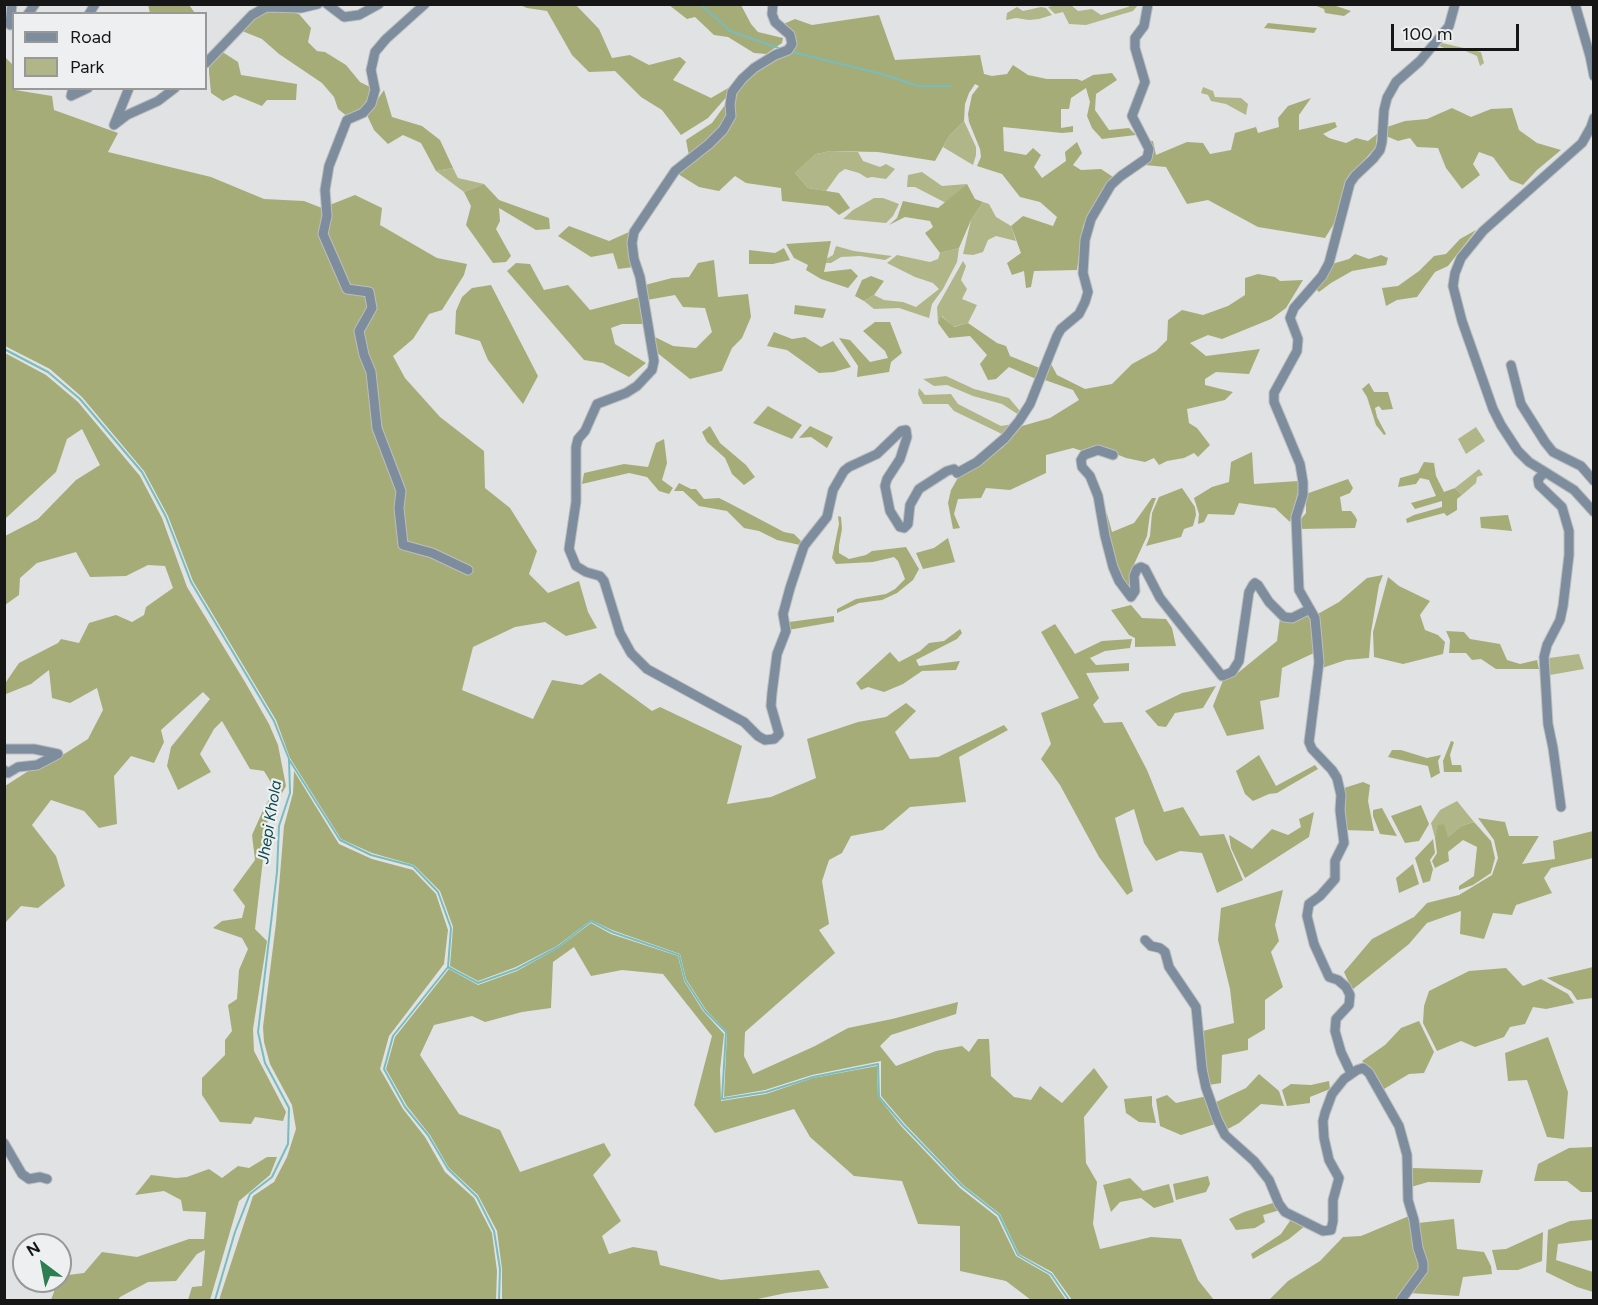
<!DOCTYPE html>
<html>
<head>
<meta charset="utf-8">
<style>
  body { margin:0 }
  #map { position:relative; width:1598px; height:1305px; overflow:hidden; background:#e1e2e3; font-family:Figtree,sans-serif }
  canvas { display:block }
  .frame { position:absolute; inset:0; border:6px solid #161617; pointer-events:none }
  .legend { position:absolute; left:12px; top:12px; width:195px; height:78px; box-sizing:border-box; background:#eeeff0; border:2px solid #989899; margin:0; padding:8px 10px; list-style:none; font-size:18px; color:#161617 }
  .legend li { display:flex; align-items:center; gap:12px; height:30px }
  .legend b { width:30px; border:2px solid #989899 }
  .north { position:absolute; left:12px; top:1233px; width:60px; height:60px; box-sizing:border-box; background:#eeeff0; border:2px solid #989899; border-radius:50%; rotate:328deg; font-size:16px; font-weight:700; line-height:24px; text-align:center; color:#161617 }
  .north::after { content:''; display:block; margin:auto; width:21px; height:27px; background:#2c7e50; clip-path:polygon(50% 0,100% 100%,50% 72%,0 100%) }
  .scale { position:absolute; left:1391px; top:24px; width:128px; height:27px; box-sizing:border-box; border:3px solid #161617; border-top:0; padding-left:8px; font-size:18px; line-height:21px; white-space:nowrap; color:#161617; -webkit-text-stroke:4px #eeeff0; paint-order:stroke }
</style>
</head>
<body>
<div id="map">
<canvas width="1598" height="1305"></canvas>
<div class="frame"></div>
<ul class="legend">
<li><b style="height:8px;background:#7d8d9e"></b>Road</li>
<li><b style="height:16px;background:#b1b689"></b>Park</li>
</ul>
<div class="north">N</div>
<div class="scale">100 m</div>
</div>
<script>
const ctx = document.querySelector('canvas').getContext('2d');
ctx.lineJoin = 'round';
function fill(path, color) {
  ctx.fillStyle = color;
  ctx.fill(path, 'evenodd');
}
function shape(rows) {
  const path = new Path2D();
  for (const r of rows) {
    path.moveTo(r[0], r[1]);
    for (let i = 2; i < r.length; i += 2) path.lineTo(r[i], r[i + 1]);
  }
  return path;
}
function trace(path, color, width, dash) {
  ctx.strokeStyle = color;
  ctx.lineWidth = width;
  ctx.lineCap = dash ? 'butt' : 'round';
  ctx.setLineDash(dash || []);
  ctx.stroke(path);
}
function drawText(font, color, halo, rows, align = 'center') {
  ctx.font = font + ' Figtree,sans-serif';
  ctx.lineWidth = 4.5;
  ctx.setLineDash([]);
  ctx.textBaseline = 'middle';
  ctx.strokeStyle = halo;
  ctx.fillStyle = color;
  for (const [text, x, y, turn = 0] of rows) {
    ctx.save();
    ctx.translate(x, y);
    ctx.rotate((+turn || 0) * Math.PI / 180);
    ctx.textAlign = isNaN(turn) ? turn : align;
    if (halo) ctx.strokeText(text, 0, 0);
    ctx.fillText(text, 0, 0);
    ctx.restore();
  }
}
fill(shape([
  [1056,5,1071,5,1078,11,1092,9,1101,15,1128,7,1131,5,1138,5,1133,11,1086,25,1069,24,1063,12,1055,14,1048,7],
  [1017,7,1023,11,1041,7,1046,8,1052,15,1039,19,1029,20,1016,18,1006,20,1007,13],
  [1442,43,1481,52,1484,63,1480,66,1477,56,1463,50,1449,50,1439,46],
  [1203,87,1213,91,1215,97,1241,98,1248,104,1246,115,1226,104,1211,101,1208,95,1201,93],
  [964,121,976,147,976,155,973,165,943,147,949,136],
  [831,151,858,152,863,161,880,167,886,164,895,169,886,179,872,177,867,178,859,173,845,169,839,173,826,191,808,188,795,173,816,154],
  [453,168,458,178,484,184,464,192,436,171],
  [922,172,942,186,967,184,946,203,915,187,907,187,908,175],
  [874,198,883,198,899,204,893,216,886,223,843,219,853,210],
  [983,202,989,204,996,217,1011,226,1016,241,996,236,988,240,983,252,973,255,963,254,971,220],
  [836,246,854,251,892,256,885,260,860,256,841,257,831,263,825,263,826,259,833,255],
  [959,248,957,262,943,289,932,304,929,318,899,308,874,309,864,301,874,295,884,300,903,302,916,307,939,289,933,283,915,277,887,263,897,255,930,262,938,259,940,253],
  [963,261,966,266,961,280,967,289,962,299,977,305,968,323,953,327,942,316,938,323,937,307],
  [946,376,974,389,1009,398,1020,411,1019,415,1002,404,973,396,947,385,934,386,923,379],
  [919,388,925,395,951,394,958,404,1001,426,1013,424,1002,434,954,411,948,404,923,404,918,394],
  [1476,427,1485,441,1466,454,1458,439],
  [1479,469,1483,475,1477,477,1476,483,1462,495,1455,488],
  [1579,654,1584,669,1550,675,1549,658],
  [1457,801,1474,822,1461,826,1448,837,1439,825,1435,838,1431,823,1440,810]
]), '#b1b689');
fill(shape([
  [148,5,189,5,195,13,150,13],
  [520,5,576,5,599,29,612,58,630,55,649,65,680,57,686,62,673,80,711,98,730,87,730,93,708,118,681,135,662,110,641,97,615,71,589,72,572,55,547,11,527,8],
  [669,5,741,5,751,24,758,32,783,38,782,43,766,54,754,53,728,37,714,35,695,17,687,19],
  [1314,5,1333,5,1351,11,1344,16,1325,13,1324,9],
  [267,11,287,11,299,14,311,28,308,42,317,51,325,52,346,65,360,82,372,88,370,99,363,110,348,117,338,109,334,97,322,83,279,54,262,39,242,31,254,17],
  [879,15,895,60,980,55,984,74,992,76,1007,74,1013,65,1028,75,1047,79,1077,79,1082,81,1093,75,1112,73,1117,80,1096,94,1095,110,1109,130,1129,128,1136,135,1102,139,1092,128,1087,116,1090,102,1086,88,1071,98,1069,109,1061,109,1061,128,1073,126,1073,132,1062,133,1003,127,1004,151,1026,155,1033,148,1041,155,1034,167,1042,178,1066,161,1065,152,1077,142,1082,153,1073,165,1081,170,1101,169,1113,177,1099,197,1083,226,1077,270,1034,271,1031,287,1026,288,1024,271,1012,275,1007,263,1021,253,1011,226,1023,216,1053,226,1057,217,1040,202,1020,197,1002,174,977,166,981,157,980,149,969,122,968,114,972,95,979,86,975,84,969,93,965,104,964,121,949,136,935,161,878,152,831,151,816,154,795,173,808,188,839,193,850,208,839,215,828,206,782,201,781,188,746,183,735,176,719,191,699,187,678,174,713,147,726,132,736,93,746,79,755,70,793,51,781,25,795,19,812,25],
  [1268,23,1317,28,1314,33,1264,28],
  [221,51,238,62,241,75,297,84,296,100,267,100,262,106,235,95,223,101,211,93,209,72,209,62],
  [4,56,13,65,14,88,15,90,52,96,54,110,118,133,108,152,211,177,264,199,304,201,322,208,355,195,382,208,380,225,437,258,467,264,464,275,442,310,429,314,413,339,393,356,405,378,440,417,484,451,485,488,510,508,537,551,529,574,548,593,579,581,588,612,597,628,566,636,545,622,515,627,473,647,462,690,533,719,552,680,582,685,600,673,652,711,660,707,742,746,727,804,771,797,816,778,807,739,858,722,886,717,906,703,916,711,895,732,910,759,938,757,1004,725,1008,730,959,757,966,802,910,807,883,830,851,836,842,853,829,860,822,881,829,924,819,930,835,953,745,1032,744,1056,753,1074,815,1046,848,1028,892,1019,958,1002,956,1014,891,1035,880,1046,896,1066,936,1051,962,1046,969,1052,978,1039,989,1039,991,1076,1014,1097,1031,1100,1040,1086,1062,1103,1094,1068,1108,1087,1084,1117,1086,1163,1097,1182,1093,1224,1100,1249,1151,1237,1181,1239,1198,1280,1214,1300,1072,1300,1052,1272,1019,1254,1000,1214,963,1185,904,1123,881,1096,881,1061,812,1075,765,1090,724,1097,727,1032,706,1010,686,979,680,954,612,930,591,920,557,946,516,967,478,981,450,966,453,927,440,891,414,865,372,853,341,839,290,758,276,720,193,581,168,516,144,471,82,397,50,369,5,346],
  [384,90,392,117,422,126,440,140,453,168,436,171,421,143,403,135,388,144,374,130,367,115],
  [1311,98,1299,115,1299,130,1335,122,1337,127,1323,134,1329,138,1346,143,1356,138,1368,141,1377,134,1376,147,1348,178,1335,222,1325,238,1258,227,1208,200,1187,204,1166,167,1145,165,1149,141,1153,141,1156,155,1187,142,1203,143,1210,154,1231,150,1235,133,1256,127,1258,133,1279,127,1278,118,1288,106],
  [725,105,729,117,722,130,689,156,686,140,712,123],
  [1452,108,1471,117,1491,109,1512,108,1519,130,1537,143,1561,150,1537,170,1523,185,1510,180,1493,157,1479,152,1473,164,1480,175,1462,189,1446,168,1438,148,1417,147,1410,138,1398,141,1386,136,1387,127,1405,121,1427,119],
  [484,184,499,200,549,218,550,229,536,230,499,208,500,221,496,229,511,256,506,262,493,263,466,225,471,206,464,192],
  [967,184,975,199,983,202,971,220,959,248,940,253,925,233,933,227,930,221,905,217,889,225,897,218,903,201,938,208],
  [569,226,609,241,629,232,630,257,634,267,618,269,613,253,591,257,558,236],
  [1476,230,1448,266,1435,272,1417,297,1397,300,1386,306,1382,288,1398,286,1419,271,1434,256,1446,254,1460,239],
  [831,241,824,272,851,269,858,276,848,288,821,279,806,270,808,265,794,258,786,244],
  [784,248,790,260,773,264,749,264,749,250,775,253],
  [1355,254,1369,259,1381,255,1388,258,1386,265,1352,271,1331,283,1319,292,1316,289,1332,264,1349,259],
  [714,260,718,297,748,294,751,317,742,338,732,348,722,371,690,379,655,351,653,336,673,346,696,348,712,332,705,308,683,307,675,295,647,300,645,285,672,278,689,277,698,263],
  [516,263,530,264,544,290,568,285,590,310,640,297,644,324,622,324,611,328,615,344,646,363,629,377,603,363,584,360,507,271],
  [1258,274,1275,277,1280,281,1303,280,1286,308,1271,319,1222,339,1208,335,1190,343,1206,356,1260,349,1249,374,1216,372,1205,379,1205,385,1233,392,1225,400,1187,409,1189,423,1197,428,1210,445,1198,457,1194,453,1184,458,1167,461,1159,465,1154,458,1145,462,1126,458,1101,448,1085,452,1073,448,1046,455,1046,473,1010,490,986,488,981,498,958,499,954,514,960,528,953,529,948,503,951,490,959,476,1002,448,1022,426,1050,418,1079,400,1073,390,1045,380,1051,364,1057,375,1085,389,1112,384,1132,364,1156,351,1167,340,1168,320,1182,310,1203,315,1228,306,1245,295,1245,278],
  [871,276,884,281,874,295,864,301,855,296,862,280],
  [491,285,538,376,523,404,488,360,480,341,455,334,456,311,462,297,472,288],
  [795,305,826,309,823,318,794,314],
  [941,316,954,327,968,323,997,343,1006,346,1010,356,1042,369,1036,379,1009,367,996,379,988,380,980,364,987,355,970,336,949,338,938,323],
  [875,322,890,322,902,353,891,362,889,372,857,377,858,366,839,338,850,340,870,362,888,358,885,351,863,331],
  [774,332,792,339,805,337,821,347,833,341,851,367,834,372,819,373,787,350,767,346],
  [5,353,46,375,78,402,140,476,162,518,187,587,245,682,269,724,278,745,286,786,272,811,264,830,263,859,255,929,267,941,253,1029,254,1051,286,1112,283,1121,255,1117,251,1124,220,1122,202,1095,202,1078,225,1055,225,1040,232,1031,228,1005,237,999,239,970,248,949,242,938,213,928,222,921,242,918,245,906,233,890,255,860,252,835,264,808,275,789,264,771,250,769,222,721,214,729,200,754,211,772,178,790,167,766,171,747,210,699,203,692,161,730,164,742,154,763,131,756,114,776,117,824,99,828,84,811,51,800,32,825,56,856,65,886,38,908,21,906,5,923,5,786,30,770,61,756,88,739,103,710,97,688,70,703,52,698,49,670,31,684,6,694,6,682,19,663,58,643,61,639,79,643,89,623,116,615,132,622,144,615,146,607,173,588,165,566,148,565,126,576,90,577,76,552,37,563,20,578,19,595,5,605,5,536,38,519,76,480,100,465,82,429,67,439,56,472,5,519],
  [1369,383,1374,392,1388,392,1393,409,1382,410,1379,406,1375,408,1377,417,1386,434,1384,435,1376,425,1367,397,1362,389],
  [768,406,802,425,792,439,753,423],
  [710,426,720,443,746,465,755,477,744,485,732,474,725,458,707,442,702,432],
  [810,426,833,437,827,448,811,437,799,438],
  [664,439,667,463,662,480,673,488,669,494,659,491,647,477,629,473,582,484,584,473,624,464,648,467,656,443],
  [1252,452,1254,484,1298,481,1299,489,1290,522,1275,508,1239,503,1234,515,1208,514,1204,522,1198,524,1199,514,1194,498,1212,487,1229,482,1231,462],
  [1424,462,1434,463,1436,476,1444,492,1455,488,1462,495,1457,499,1457,510,1447,516,1444,513,1407,523,1406,519,1414,515,1442,507,1442,501,1415,509,1411,503,1436,496,1429,480,1420,478,1416,484,1398,487,1400,478,1418,473],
  [1348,479,1353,488,1350,493,1340,497,1342,511,1351,511,1355,516,1357,520,1355,528,1298,529,1300,520,1306,513,1306,494],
  [679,483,691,489,696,489,704,499,719,498,729,503,784,532,794,534,802,542,800,545,777,540,759,531,744,528,727,511,699,506,683,491,674,491],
  [1182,488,1195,507,1196,515,1193,526,1184,529,1181,537,1146,546,1150,536,1152,513,1159,497],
  [1152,498,1156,498,1150,514,1147,536,1131,571,1132,587,1130,593,1121,580,1103,515,1107,514,1112,532,1134,523],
  [1508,515,1512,531,1481,528,1480,517],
  [838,516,841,517,842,529,839,545,839,553,849,559,866,555,872,551,906,547,919,569,913,580,897,593,882,600,859,603,837,613,837,609,856,599,886,594,895,589,905,579,898,561,894,557,873,562,836,564,832,558,839,524],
  [948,538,955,562,923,569,916,553,934,548],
  [1383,575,1379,585,1371,632,1369,658,1346,660,1322,668,1316,615,1339,602,1367,578],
  [1388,577,1399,586,1430,601,1420,615,1425,630,1438,635,1445,642,1443,654,1403,664,1374,657,1373,632],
  [1131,605,1142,618,1166,619,1172,628,1176,646,1135,647,1135,638,1129,635,1111,610],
  [1309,615,1313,621,1316,652,1282,668,1279,697,1260,701,1264,729,1227,736,1213,706,1224,678,1239,672,1277,641,1280,618],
  [834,616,834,622,788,630,789,622],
  [1055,624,1075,654,1102,641,1132,639,1130,648,1105,651,1090,658,1096,665,1129,663,1129,671,1086,673,1099,698,1093,705,1104,723,1122,722,1147,770,1164,812,1183,807,1200,836,1224,834,1243,880,1217,893,1202,853,1180,851,1156,861,1144,843,1134,809,1115,818,1133,891,1127,895,1099,857,1060,785,1041,759,1051,744,1041,713,1079,698,1041,632],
  [960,629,962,633,957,639,916,660,919,666,960,661,956,670,922,671,903,684,884,692,868,687,861,690,856,683,890,652,899,662,920,651,929,643,944,641],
  [1446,631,1464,632,1470,639,1500,644,1507,660,1520,664,1537,660,1539,669,1496,669,1481,659,1472,660,1466,653,1449,653,1450,640],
  [1216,686,1203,708,1175,713,1166,727,1158,726,1145,711,1182,693],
  [1451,741,1454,742,1450,755,1452,765,1461,765,1462,772,1444,772,1443,761],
  [1392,750,1401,750,1427,758,1441,755,1438,761,1440,773,1431,778,1428,766,1388,757],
  [1259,755,1276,786,1315,765,1318,769,1277,793,1269,794,1253,801,1245,794,1236,771],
  [294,771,339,844,372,859,413,870,436,894,448,930,444,964,389,1036,380,1069,403,1109,425,1137,445,1172,474,1198,492,1233,497,1271,496,1300,219,1300,253,1196,274,1182,287,1157,296,1129,292,1105,270,1064,264,1042,263,1027,276,923,284,826,293,793],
  [1363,782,1370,785,1368,801,1374,831,1344,830,1341,789],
  [1421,805,1429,824,1419,841,1405,843,1391,816],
  [1382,808,1397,836,1380,834,1373,816,1373,810],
  [1314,812,1309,837,1245,878,1231,848,1229,835,1252,849,1272,829,1288,835,1301,827,1299,819],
  [1478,818,1505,822,1509,836,1539,836,1522,864,1555,859,1553,841,1593,831,1593,858,1551,868,1544,878,1552,893,1516,905,1512,915,1493,913,1484,939,1460,934,1461,911,1427,923,1409,944,1352,990,1344,972,1372,939,1414,917,1427,903,1459,895,1492,875,1498,858,1494,840],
  [1474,822,1491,841,1495,858,1491,873,1473,885,1459,890,1459,886,1474,876,1477,847,1463,840,1448,852,1449,861,1435,868,1432,861,1437,853,1435,838,1438,825,1444,824,1448,837,1461,826],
  [1433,839,1435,853,1430,860,1433,869,1430,881,1423,883,1415,858],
  [1413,864,1419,884,1399,893,1396,878],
  [1283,890,1275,925,1279,941,1271,952,1283,987,1265,1000,1265,1029,1248,1039,1248,1050,1222,1055,1221,1083,1209,1085,1204,1069,1203,1031,1234,1023,1230,989,1218,940,1221,908],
  [591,923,611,934,678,956,684,981,703,1011,724,1034,720,1070,721,1101,766,1094,813,1078,877,1066,878,1097,901,1126,960,1188,997,1217,1016,1256,1049,1275,1066,1300,1031,1300,1006,1281,960,1271,960,1226,918,1224,902,1181,854,1176,810,1137,794,1109,715,1133,694,1105,712,1036,663,974,622,970,591,976,574,947,553,962,551,1008,522,1012,485,1022,472,1016,434,1025,420,1055,459,1114,500,1130,520,1172,604,1143,611,1155,593,1175,621,1221,602,1236,609,1254,633,1247,657,1251,660,1265,721,1280,819,1270,829,1288,786,1293,753,1300,502,1300,502,1269,497,1231,478,1195,449,1168,430,1135,407,1106,386,1069,395,1037,449,969,478,985,517,971,558,948],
  [1593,967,1593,998,1577,1000,1571,991,1547,978],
  [1506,968,1523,986,1541,979,1568,994,1574,1003,1546,1009,1533,1007,1525,1024,1510,1027,1504,1037,1475,1047,1461,1041,1437,1051,1423,1023,1424,1006,1429,991,1469,971],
  [1419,1021,1434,1052,1424,1073,1409,1074,1384,1089,1375,1073,1362,1061,1385,1045,1401,1028],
  [1548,1037,1568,1092,1564,1139,1547,1137,1527,1080,1508,1081,1505,1053],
  [1259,1074,1279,1091,1284,1106,1261,1104,1239,1123,1226,1130,1214,1103,1246,1088],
  [1329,1081,1330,1089,1310,1097,1310,1103,1287,1106,1282,1090,1291,1084,1311,1085],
  [1167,1095,1176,1103,1207,1096,1215,1124,1181,1135,1160,1126,1156,1099],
  [1152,1096,1152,1105,1156,1123,1139,1122,1126,1113,1124,1099],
  [1593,1147,1593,1192,1581,1192,1567,1181,1534,1181,1538,1164,1569,1148],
  [267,1157,277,1157,270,1175,239,1201,210,1300,188,1300,192,1287,202,1286,205,1250,197,1254,176,1281,148,1282,120,1297,118,1300,51,1300,54,1292,55,1281,60,1281,60,1276,84,1273,102,1252,137,1257,189,1239,204,1239,206,1212,183,1211,181,1200,164,1191,135,1195,151,1175,176,1178,187,1177,209,1169,222,1178,238,1166,249,1168],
  [1411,1168,1483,1170,1480,1183,1428,1182,1411,1187],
  [1208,1176,1210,1184,1206,1192,1176,1200,1173,1184],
  [1130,1178,1143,1191,1169,1184,1174,1202,1154,1208,1141,1198,1120,1202,1111,1212,1103,1185],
  [1276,1202,1280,1210,1263,1215,1265,1222,1255,1228,1236,1230,1229,1219,1244,1212],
  [1409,1216,1420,1264,1419,1270,1399,1294,1397,1300,1267,1300,1270,1299,1288,1281,1320,1261,1343,1237,1361,1236],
  [1292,1218,1305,1226,1289,1239,1253,1259,1251,1254,1281,1234],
  [1454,1219,1457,1249,1484,1252,1491,1266,1492,1274,1463,1277,1459,1296,1408,1293,1424,1273,1418,1223],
  [1593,1219,1593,1240,1558,1244,1556,1260,1593,1272,1593,1292,1577,1287,1546,1272,1548,1230,1570,1221],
  [1543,1232,1542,1261,1518,1270,1497,1270,1492,1250,1506,1249]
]), '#a6ac78');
trace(shape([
  [700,4,730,31,781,49],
  [792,52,878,73,919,86,952,86],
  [4,349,48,372,80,399,142,472,166,517,191,582,274,721,289,759,290,793,279,826,277,872,258,1032,265,1063,289,1108,288,1144,272,1177,250,1194,235,1232,215,1300],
  [290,761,340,840,371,855,413,866,438,892,451,928,448,967,393,1036,384,1069,405,1107,428,1135,448,1169,477,1197,494,1231,500,1269,499,1300],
  [448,967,478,983,517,969,558,947,591,921,612,932,679,955,685,980,705,1011,726,1032,722,1099,766,1092,813,1077,878,1064,879,1097,903,1125,962,1186,999,1215,1018,1255,1051,1274,1069,1300]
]), '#77bdbe', 2);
const minor = shape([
  [12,4,10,25,14,23],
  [327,4,344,17,359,15,379,4],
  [425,4,386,39,375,52,371,70,375,90,371,104,363,113,347,120,329,166,325,190,327,216,323,234,347,289,369,292,372,308,359,331,364,355,371,372,377,428,401,491,399,508,403,545,432,553,468,570],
  [773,4,772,14,775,22,790,35,792,44,788,50,775,55,754,68,742,79,732,92,730,105,731,116,723,130,709,144,675,171,634,232,632,243,634,259,640,277,654,361,652,370,637,386,626,393,597,404,585,431,578,439,576,447,576,502,569,549,576,566,586,572,600,576,604,581,620,633,631,653,647,669,744,722,758,736,765,740,774,739,779,734,771,706,772,693,777,654,786,631,783,614,790,588,804,546,827,517,833,490,844,471,849,467,877,454,901,431,906,430,907,437,900,459,887,479,885,486,890,511,900,527,904,528,908,524,910,505,919,489,947,471,954,469,957,473,977,462,1005,438,1019,421,1030,404,1057,336,1061,329,1079,314,1085,302,1088,292,1083,273,1085,240,1091,219,1111,185,1121,176,1147,158,1149,149,1132,116,1145,82,1135,48,1135,38,1144,26,1148,4],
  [1575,4,1590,56,1594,76],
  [28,14,35,4],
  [89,14,95,4],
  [206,63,252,15,266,7,301,8,318,4],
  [73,88,71,96,88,88],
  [129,88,114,125,127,115,158,101,175,88],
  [1594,118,1591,127,1582,143,1483,231,1461,258,1455,273,1453,286,1462,321,1493,409,1501,425,1518,451,1529,462,1574,490,1594,512],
  [1511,365,1521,404,1545,442,1553,452,1581,466,1594,481],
  [1113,455,1098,450,1084,455,1081,460,1082,467,1090,476,1098,496,1105,536,1113,567,1119,581,1131,597,1135,591,1134,576,1137,569,1141,567,1145,569,1160,598,1222,676,1232,672,1239,661,1249,592,1253,585,1255,583,1258,585,1269,602,1284,617,1292,618,1310,609],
  [1545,472,1538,479,1539,485,1562,507,1569,531,1569,555,1563,606,1560,620,1547,645,1544,657,1548,724,1553,748,1561,807],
  [4,749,34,749,58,754,37,765,18,767,8,773,4,770],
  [1145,940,1151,946,1160,948,1165,952,1169,967,1196,1007,1202,1069,1206,1088,1217,1119,1225,1135,1254,1161,1269,1180,1279,1204,1285,1212,1323,1231,1331,1230,1333,1221,1333,1200,1339,1178,1329,1160,1324,1138,1323,1121,1325,1113,1332,1094,1344,1079,1357,1070,1363,1068,1369,1073,1399,1126,1407,1155,1408,1200,1414,1220,1418,1248,1423,1263,1423,1270,1401,1300],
  [1351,1073,1341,1052,1335,1031,1336,1019,1349,1005,1350,995,1346,987,1338,980,1329,977,1314,944,1307,916,1309,904,1320,896,1335,879,1335,861,1344,843,1340,810,1341,795,1337,778,1332,770,1312,749,1309,742,1319,662,1315,618,1299,590,1296,517,1303,495,1303,482,1300,464,1274,402,1274,393,1297,351,1298,339,1290,318,1294,308,1322,276,1329,263,1350,183,1355,176,1373,159,1380,150,1382,142,1384,110,1387,98,1396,82,1420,61,1449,26,1455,4],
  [4,1143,22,1174,29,1179,40,1177,47,1179]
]);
trace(minor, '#bcbdbe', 11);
trace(minor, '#7d8d9e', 9);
drawText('italic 16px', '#094a4c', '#eeeff0', [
  ["Jhepi Khola",270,822,-81]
]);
</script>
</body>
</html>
